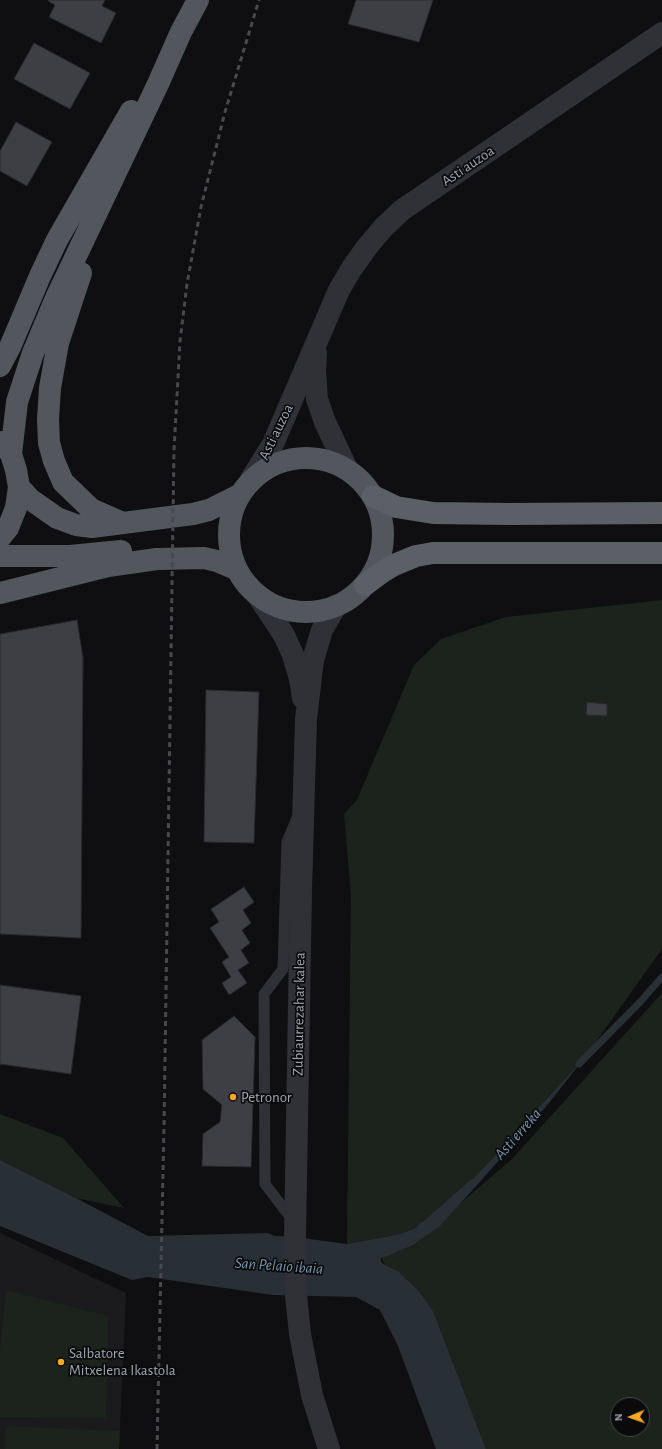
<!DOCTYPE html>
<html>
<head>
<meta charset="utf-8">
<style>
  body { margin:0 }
  #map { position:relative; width:662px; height:1449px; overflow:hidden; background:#0f0f11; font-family:"Alegreya Sans",sans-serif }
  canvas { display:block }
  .north { position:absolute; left:610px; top:1397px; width:40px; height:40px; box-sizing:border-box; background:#0a0a0b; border:1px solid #46484e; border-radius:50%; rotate:268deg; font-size:11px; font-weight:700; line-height:16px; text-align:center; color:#a0a6b2 }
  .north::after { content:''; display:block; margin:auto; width:14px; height:18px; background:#f6a822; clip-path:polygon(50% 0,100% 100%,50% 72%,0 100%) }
</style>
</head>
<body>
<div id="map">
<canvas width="662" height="1449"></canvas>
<div class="north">N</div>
</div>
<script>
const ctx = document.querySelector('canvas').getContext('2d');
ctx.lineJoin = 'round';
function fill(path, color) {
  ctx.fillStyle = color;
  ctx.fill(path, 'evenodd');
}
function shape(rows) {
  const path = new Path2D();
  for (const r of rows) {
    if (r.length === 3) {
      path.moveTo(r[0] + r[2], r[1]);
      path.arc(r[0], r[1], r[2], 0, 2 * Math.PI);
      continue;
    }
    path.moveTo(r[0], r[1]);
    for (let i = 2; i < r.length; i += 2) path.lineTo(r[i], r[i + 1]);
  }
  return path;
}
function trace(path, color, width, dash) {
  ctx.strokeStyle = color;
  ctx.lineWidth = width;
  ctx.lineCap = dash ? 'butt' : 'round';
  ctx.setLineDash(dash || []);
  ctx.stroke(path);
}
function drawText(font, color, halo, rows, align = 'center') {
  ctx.font = font + ' "Alegreya Sans",sans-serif';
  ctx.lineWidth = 3.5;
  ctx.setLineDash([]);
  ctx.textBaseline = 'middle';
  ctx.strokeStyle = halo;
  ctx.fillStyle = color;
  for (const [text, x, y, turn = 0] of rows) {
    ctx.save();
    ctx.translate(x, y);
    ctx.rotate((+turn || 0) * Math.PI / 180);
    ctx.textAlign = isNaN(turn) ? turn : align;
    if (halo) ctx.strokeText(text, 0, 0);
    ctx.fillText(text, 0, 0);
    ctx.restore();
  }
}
fill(shape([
  [0,1233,126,1293,119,1449,0,1449]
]), '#1b1b1d');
fill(shape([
  [662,600,662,949,585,1057,444,1211,426,1224,400,1234,347,1244,351,895,344,814,357,800,414,665,441,639,506,617],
  [662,993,662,1449,486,1449,433,1311,419,1291,398,1271,385,1265,381,1257,388,1256,411,1246,512,1159],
  [618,1405,642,1405,642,1429,618,1429],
  [0,1114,63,1138,124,1208,76,1198,0,1160],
  [6,1290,108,1316,106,1418,0,1417,0,1352],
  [6,1426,120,1431,119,1449,5,1449]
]), '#1b231c');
fill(shape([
  [585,1057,549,1103,478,1184,439,1227,411,1246,388,1256,381,1258,381,1262,385,1265,398,1271,419,1291,433,1311,486,1449,436,1449,398,1346,380,1310,356,1297,273,1295,148,1277,132,1280,0,1226,0,1160,76,1198,148,1236,268,1233,275,1236,295,1237,347,1244,400,1234,426,1224,444,1211]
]), '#283036');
trace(shape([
  [579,1064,641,1001,662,977],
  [420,1228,426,1224,472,1183]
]), '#283036', 7);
const building = shape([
  [49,0,105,0,102,6,116,13,101,43,49,17,55,5,48,1,49,0],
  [356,0,433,0,419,42,348,24,356,0],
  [34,43,90,73,70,109,14,79,34,43],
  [16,122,52,142,27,186,0,171,0,151,16,122],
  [77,620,83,658,81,938,0,934,0,634,77,620],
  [206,690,259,692,254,843,204,842,206,690],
  [587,702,607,704,607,716,586,715,587,702],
  [244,887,254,902,243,910,251,923,242,930,250,943,241,950,249,963,238,970,247,983,229,995,222,983,231,977,222,962,229,957,210,928,219,922,211,909,244,887],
  [0,985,81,996,71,1074,0,1064,0,985],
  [234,1016,255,1037,251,1167,202,1166,203,1134,220,1122,222,1105,203,1089,202,1040,234,1016]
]);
fill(building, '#3e3f44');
trace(building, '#29292d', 1);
trace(shape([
  [294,1222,265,1184,264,994,283,969,287,842,297,818]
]), '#303136', 11);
trace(shape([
  [316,353,315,371,317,399,325,422,347,469],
  [251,479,273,444,339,290,352,268,367,247,383,228,402,210,662,33],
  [258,596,284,635,293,655,300,679,303,698],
  [329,1449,312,1395,300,1334,296,1295,295,1237,301,890,306,719,313,660,322,630,336,606]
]), '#303136', 22);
trace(shape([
  [81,273,58,343,50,388,48,419,49,443,54,461,63,482,91,509,123,523],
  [0,366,10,347,40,276,57,240,131,111],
  [11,454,17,402,33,353,56,298,158,84,181,32,198,0],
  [306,535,77],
  [19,487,30,499,57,518,76,525,92,527,193,514,209,510,239,495],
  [0,538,8,528,16,508,19,487,16,470,11,454,2,442],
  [0,556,70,556,121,551],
  [0,593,108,566,157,559,204,558,217,561,236,569]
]), '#54565e', 22);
trace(shape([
  [373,496,396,507,433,513,509,514,662,513],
  [365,585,381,573,394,565,416,556,433,553,662,553]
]), '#5c5f67', 22);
trace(shape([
  [157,1449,164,1127,174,450,180,341,187,284,201,207,225,112,259,0]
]), '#47494f', 3, [5, 4]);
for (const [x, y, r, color] of [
  [233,1097,4,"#f6a822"],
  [61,1362,4,"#f6a822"]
]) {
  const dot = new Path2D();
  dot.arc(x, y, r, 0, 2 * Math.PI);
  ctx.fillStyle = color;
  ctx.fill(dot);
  trace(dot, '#0a0a0b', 1.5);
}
drawText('15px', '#a0a6b2', '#0a0a0b', [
  ["Asti auzoa",468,166,-34],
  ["Asti auzoa",276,432,-64],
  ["Zubiaurrezahar kalea",299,1014,-89]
]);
drawText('15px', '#a0a6b2', '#0a0a0b', [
  ["Petronor",241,1097],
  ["Salbatore",69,1353],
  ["Mitxelena Ikastola",69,1370]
], 'left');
drawText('italic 16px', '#7596af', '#0a0a0b', [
  ["Asti erreka",518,1134,-49],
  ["San Pelaio ibaia",279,1266,4]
]);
</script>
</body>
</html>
